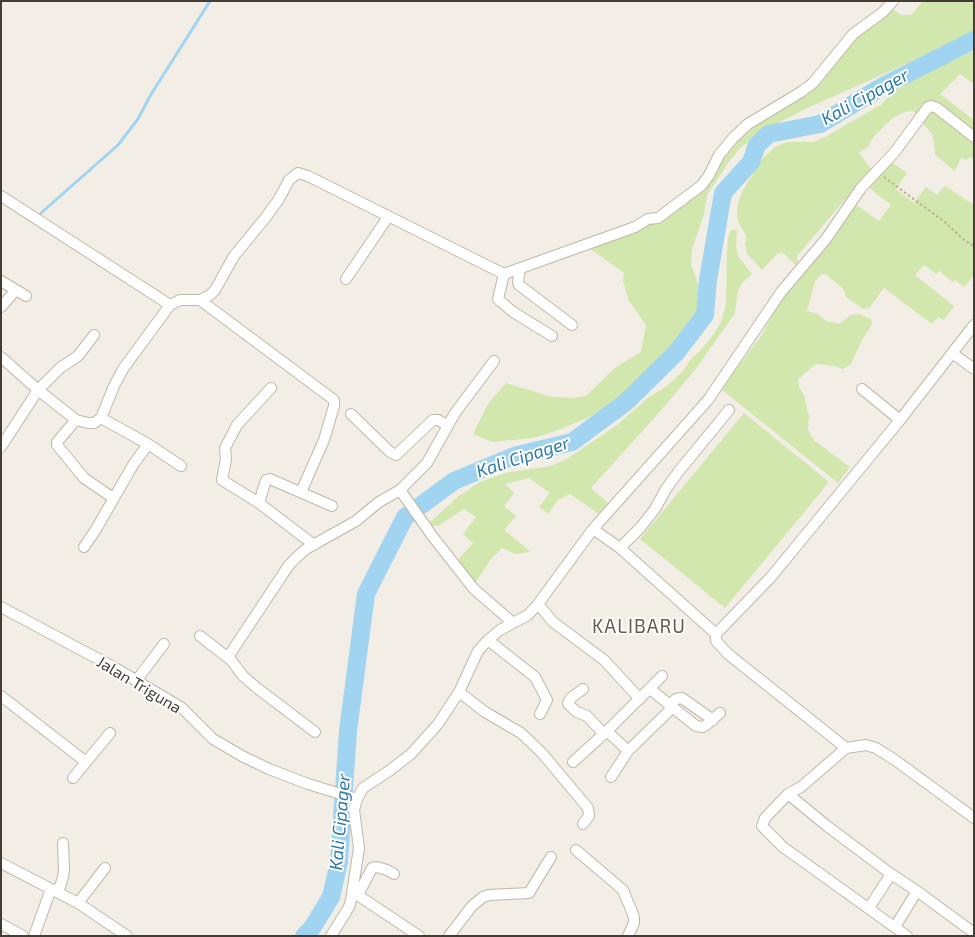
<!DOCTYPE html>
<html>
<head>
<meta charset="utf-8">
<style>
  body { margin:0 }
  #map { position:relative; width:975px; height:937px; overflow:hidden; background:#f2ede5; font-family:"Exo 2",sans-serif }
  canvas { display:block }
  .frame { position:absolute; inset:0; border:2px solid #453d35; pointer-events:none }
</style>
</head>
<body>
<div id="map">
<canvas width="975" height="937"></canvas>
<div class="frame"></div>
</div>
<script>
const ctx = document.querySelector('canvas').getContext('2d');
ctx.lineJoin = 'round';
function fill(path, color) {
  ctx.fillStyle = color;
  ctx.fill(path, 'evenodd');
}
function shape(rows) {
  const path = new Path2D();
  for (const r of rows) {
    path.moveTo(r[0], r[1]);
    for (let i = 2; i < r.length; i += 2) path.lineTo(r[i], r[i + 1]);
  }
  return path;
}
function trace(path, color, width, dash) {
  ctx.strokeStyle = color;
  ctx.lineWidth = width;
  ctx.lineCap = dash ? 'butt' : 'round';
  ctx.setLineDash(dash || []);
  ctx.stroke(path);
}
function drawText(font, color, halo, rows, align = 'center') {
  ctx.font = font + ' "Exo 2",sans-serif';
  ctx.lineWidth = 4;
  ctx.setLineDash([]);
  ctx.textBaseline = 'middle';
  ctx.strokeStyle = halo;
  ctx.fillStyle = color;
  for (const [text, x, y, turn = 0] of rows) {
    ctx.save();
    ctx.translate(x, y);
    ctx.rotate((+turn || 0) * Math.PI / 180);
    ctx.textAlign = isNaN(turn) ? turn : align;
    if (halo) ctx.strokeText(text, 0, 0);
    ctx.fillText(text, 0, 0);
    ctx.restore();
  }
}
fill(shape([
  [923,1,974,1,974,35,924,56,801,111,767,129,740,148,728,163,707,195,704,214,692,249,691,264,699,287,701,308,694,323,676,345,654,368,599,413,553,432,532,438,492,442,473,434,488,404,506,383,552,397,572,398,586,396,616,367,641,352,646,325,629,301,623,281,624,273,589,248,648,223,663,219,720,161,731,146,745,133,813,88,823,80,854,37,891,8,901,15,911,15],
  [974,51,974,84,960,74,940,94,974,120,974,133,934,102,917,114,912,111,904,112,893,118,875,135,870,142,870,145,859,153,871,169,797,256,798,264,797,266,782,252,777,254,762,270,747,254,745,244,746,236,738,221,737,212,738,203,743,190,763,158,775,147,787,142,814,142,827,136,882,104,891,94,915,78],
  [934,108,974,140,974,158,969,157,967,160,961,158,955,171,935,155,933,135,921,121],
  [890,161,907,173,896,189,914,203,926,187,937,195,945,186,974,205,974,275,964,287,955,280,953,282,939,271,936,274,924,265,915,275,954,306,944,320,938,317,932,324,884,288,869,308,863,309,846,297,844,290,826,274,822,274,815,281,807,311,818,314,826,321,839,324,851,315,859,314,871,319,872,324,862,340,851,364,843,369,835,366,816,364,798,379,799,387,804,395,809,417,808,430,810,434,815,441,850,467,838,483,721,389,761,336,780,301,855,204,879,221,891,205,868,187],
  [731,230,737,230,736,247,738,256,752,274,742,283,738,291,735,313,695,370,655,417,591,488,608,503,599,514,570,494,558,500,548,514,539,507,550,493,529,478,505,484,514,493,504,506,516,516,504,530,531,552,515,554,502,548,490,560,474,585,457,561,473,543,463,534,476,517,464,509,438,526,429,526,429,523,460,495,480,482,505,473,550,466,567,459,617,425,648,398,667,386,683,371,690,360,700,351,714,334,721,322,726,305,727,251,728,238],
  [744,413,829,482,725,608,640,539]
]), '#d1e7ad');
trace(shape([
  [41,213,118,145,138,119,150,96,210,1]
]), '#a1d4f0', 3);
trace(shape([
  [304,936,312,928,331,897,339,862,348,731,366,594,405,517,454,481,514,456,572,442,625,403,676,353,705,315,708,280,723,193,751,162,757,145,769,134,820,124,883,86,974,40]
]), '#a1d4f0', 18);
const minor = shape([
  [1,196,170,305],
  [520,268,518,282,519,285,572,325],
  [504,274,498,299,500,301,513,312,552,336],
  [346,279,388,217],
  [1,281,26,296],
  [200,300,210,295,215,290,234,256,266,217,279,199,289,180,298,173,308,176,504,274,635,227,648,219,658,218,702,185,709,175,719,155,733,138,748,124,801,92,813,83,853,34,883,12,893,1],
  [1,307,16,290],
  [952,353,974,369],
  [1,357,38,390,76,420,88,423,94,423,101,418,114,386,123,369,170,305,180,300,200,300,334,400,334,406,324,440,301,492],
  [271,388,237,425,225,448,226,459,222,480,259,503,314,545],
  [862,389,900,420],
  [351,414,390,452,396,455,433,420,438,420,447,425],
  [101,418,148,444,181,466],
  [76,420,57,442,57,445,84,478,113,498],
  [1,447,38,390,60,368,78,356,94,335],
  [400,490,433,537,474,589,513,623],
  [259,503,266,480,270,479,332,506],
  [593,529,620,548,716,634,716,641,728,654,846,748],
  [84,547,95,531,133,465,148,444],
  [620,548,640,528,655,509,666,489,679,471,729,410],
  [538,604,553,622,604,660,640,699],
  [1,607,117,669,182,708,213,739,242,756,269,769,308,784,357,799],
  [716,634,771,577,900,420,974,325],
  [200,636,231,660,243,676,257,688,315,732],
  [488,640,535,677,547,700,540,714],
  [228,657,289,565,298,556,306,549,356,521,379,502,400,490,427,463,455,413,494,361],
  [136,681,164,644],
  [583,689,571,698,568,703,569,705,577,712,587,716,604,734],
  [650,689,696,726,702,727,705,726,720,713],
  [459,692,485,712,521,733,542,753,588,808,589,816,583,824],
  [1,696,86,762],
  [669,705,676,699,682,698,713,720],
  [607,731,628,751],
  [573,762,607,731,662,676],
  [611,777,628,751,672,708],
  [73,778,110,733],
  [788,794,827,826,891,874,917,891,974,933],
  [576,850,623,890,634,917,634,923,628,936],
  [1,863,78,903,127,936],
  [55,891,60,887,63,877,64,869,63,843],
  [353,892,419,936],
  [358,895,372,868,377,867,387,870,394,874],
  [78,903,105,868],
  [869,908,891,874],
  [1,924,23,936],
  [895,927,917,891],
  [34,936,51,889],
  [331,936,349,907,351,900,359,848,354,810,357,799,363,788,389,771,411,754,438,724,459,692,478,651,488,640,500,630,528,615,538,604,593,529,708,400,781,292,826,239,861,188,894,153,928,107,931,106,937,108,974,137],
  [449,936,472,906,483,897,489,895,529,893,551,857],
  [907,936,783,847,762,826,765,818,788,794,801,787,846,748,866,745,876,748,895,760,974,818]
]);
trace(minor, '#c1b7ab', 12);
trace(shape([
  [884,177,946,223,964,240,974,246]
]), '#bfaf99', 2, [2.5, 2.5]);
trace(minor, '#fff', 10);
drawText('16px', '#453d35', '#fff', [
  ["Jalan Triguna",139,685,31]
]);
drawText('italic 18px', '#2d7ba8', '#fff', [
  ["Kali Cipager",865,97,-29],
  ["Kali Cipager",523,457,-18],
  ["Kali Cipager",340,822,-85]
]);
ctx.letterSpacing = '1px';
drawText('19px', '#675b4c', '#fff', [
  ["KALIBARU",639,627]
]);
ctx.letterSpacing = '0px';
</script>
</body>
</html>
